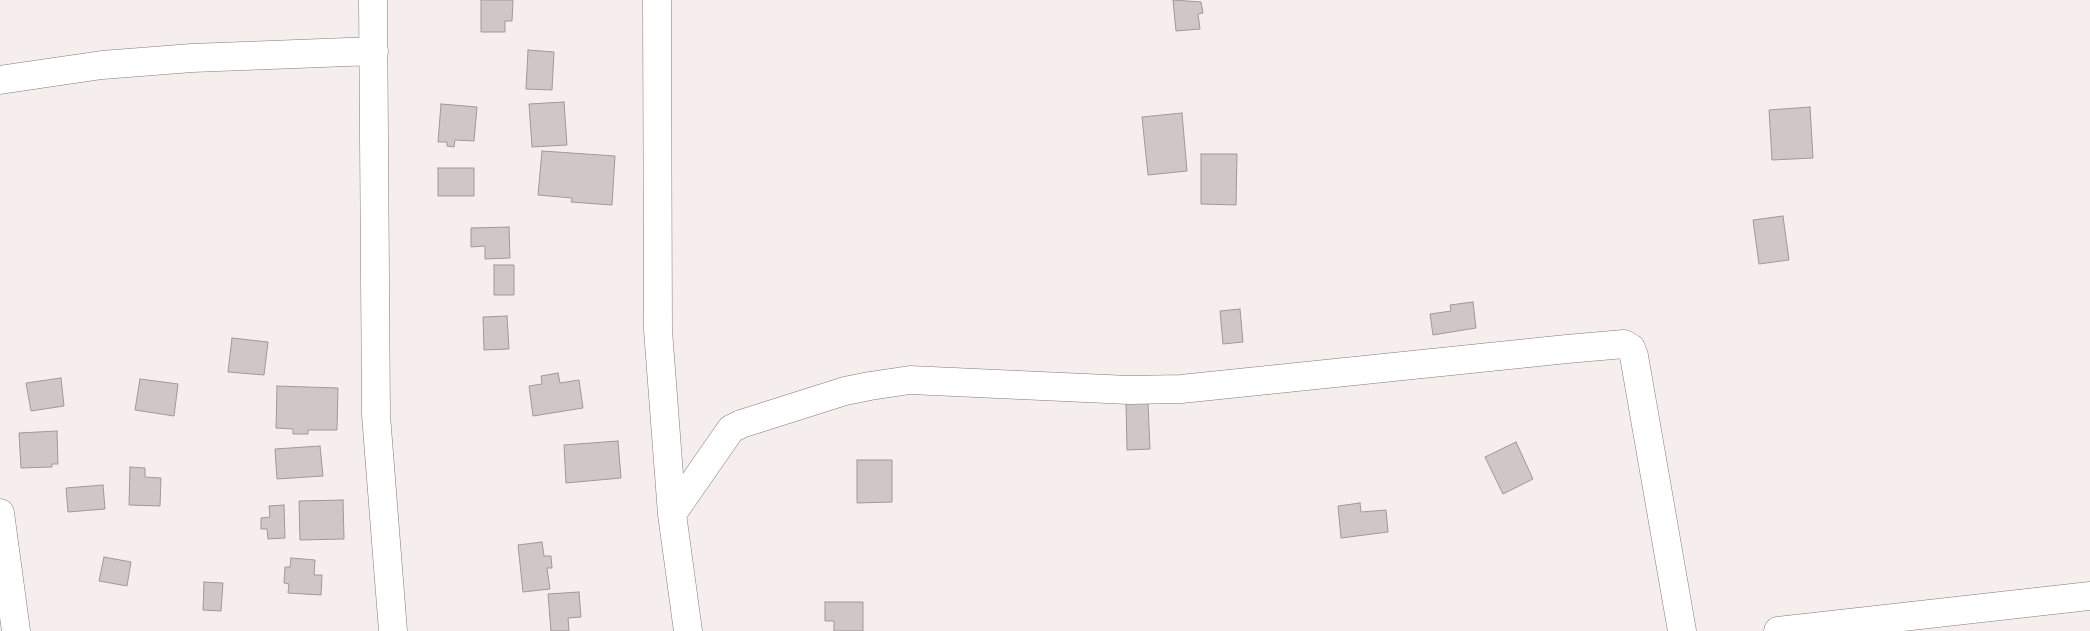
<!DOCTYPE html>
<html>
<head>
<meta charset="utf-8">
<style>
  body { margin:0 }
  canvas { display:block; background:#f5eeec }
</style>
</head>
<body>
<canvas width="2090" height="631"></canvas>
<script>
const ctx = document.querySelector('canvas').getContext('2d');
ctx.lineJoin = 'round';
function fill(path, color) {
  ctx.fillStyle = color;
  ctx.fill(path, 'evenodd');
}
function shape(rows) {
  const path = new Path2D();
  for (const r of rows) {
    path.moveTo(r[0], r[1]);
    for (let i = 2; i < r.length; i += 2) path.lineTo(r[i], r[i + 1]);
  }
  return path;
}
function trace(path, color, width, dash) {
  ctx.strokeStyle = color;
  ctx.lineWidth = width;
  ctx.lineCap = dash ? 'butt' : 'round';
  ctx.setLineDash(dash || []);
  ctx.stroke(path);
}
const building = shape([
  [481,0,513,0,512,21,505,21,505,32,481,32,481,0],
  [1173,0,1201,2,1203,13,1198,14,1200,29,1176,31,1173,0],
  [528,50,554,52,552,90,526,89,528,50],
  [564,102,567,145,532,147,529,104,564,102],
  [441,104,477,107,474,141,455,140,454,147,447,146,447,142,438,142,441,104],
  [1810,107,1813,158,1772,160,1769,110,1810,107],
  [1182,113,1187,171,1148,175,1142,117,1182,113],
  [542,151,615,156,612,205,571,202,572,198,538,195,542,151],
  [1201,154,1237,154,1236,205,1201,204,1201,154],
  [438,168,474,168,474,196,438,196,438,168],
  [1783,216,1789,260,1759,264,1753,220,1783,216],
  [509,227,510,258,485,259,485,246,471,247,471,228,509,227],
  [494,265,514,265,514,295,494,295,494,265],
  [1473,302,1476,328,1433,335,1430,314,1451,311,1450,305,1473,302],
  [1240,309,1243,342,1223,344,1220,311,1240,309],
  [507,316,509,349,484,350,483,317,507,316],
  [232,338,268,342,264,375,228,372,232,338],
  [558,373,560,383,579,380,583,408,533,416,529,386,542,384,541,376,558,373],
  [61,378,64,406,31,411,26,383,61,378],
  [140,379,178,384,174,416,135,410,140,379],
  [277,386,338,388,337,430,308,430,308,434,293,434,293,429,276,428,277,386],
  [1148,402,1150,449,1127,450,1126,403,1148,402],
  [57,431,58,464,52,464,52,467,21,468,19,433,57,431],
  [618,441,621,478,566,483,564,445,618,441],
  [1516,442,1533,479,1503,494,1485,457,1516,442],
  [320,446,323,476,277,479,275,449,320,446],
  [857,460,892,460,892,502,857,503,857,460],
  [130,467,145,468,145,477,161,478,160,506,129,505,130,467],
  [103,485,105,509,68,512,66,488,103,485],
  [343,500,344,539,300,540,299,501,343,500],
  [1360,503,1361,512,1386,510,1388,532,1341,538,1338,506,1360,503],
  [284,505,285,538,268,539,267,529,261,529,261,518,270,517,269,506,284,505],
  [542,542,544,556,551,556,552,568,547,568,550,589,523,592,518,545,542,542],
  [104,557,131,562,127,586,99,581,104,557],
  [291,558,315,560,314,575,322,575,321,595,288,593,289,584,284,583,285,567,290,567,291,558],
  [204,582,223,583,221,611,203,610,204,582],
  [579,592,581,617,568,618,569,631,551,631,548,594,579,592],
  [825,602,863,602,863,631,834,631,834,621,825,621,825,602]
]);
fill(building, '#cec7c6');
trace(building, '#9f9997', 1);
const minor = shape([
  [373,0,376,415,393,631],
  [657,0,658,330,672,514,688,631],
  [0,80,102,65,192,58,374,51],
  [0,513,16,631],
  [672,514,731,429,741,424,845,391,870,386,910,380,1129,390,1181,389,1567,349,1624,344,1631,348,1634,356,1682,631],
  [1778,631,2090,596]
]);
trace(minor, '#827c7a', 29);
trace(minor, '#fff', 28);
</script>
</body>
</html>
